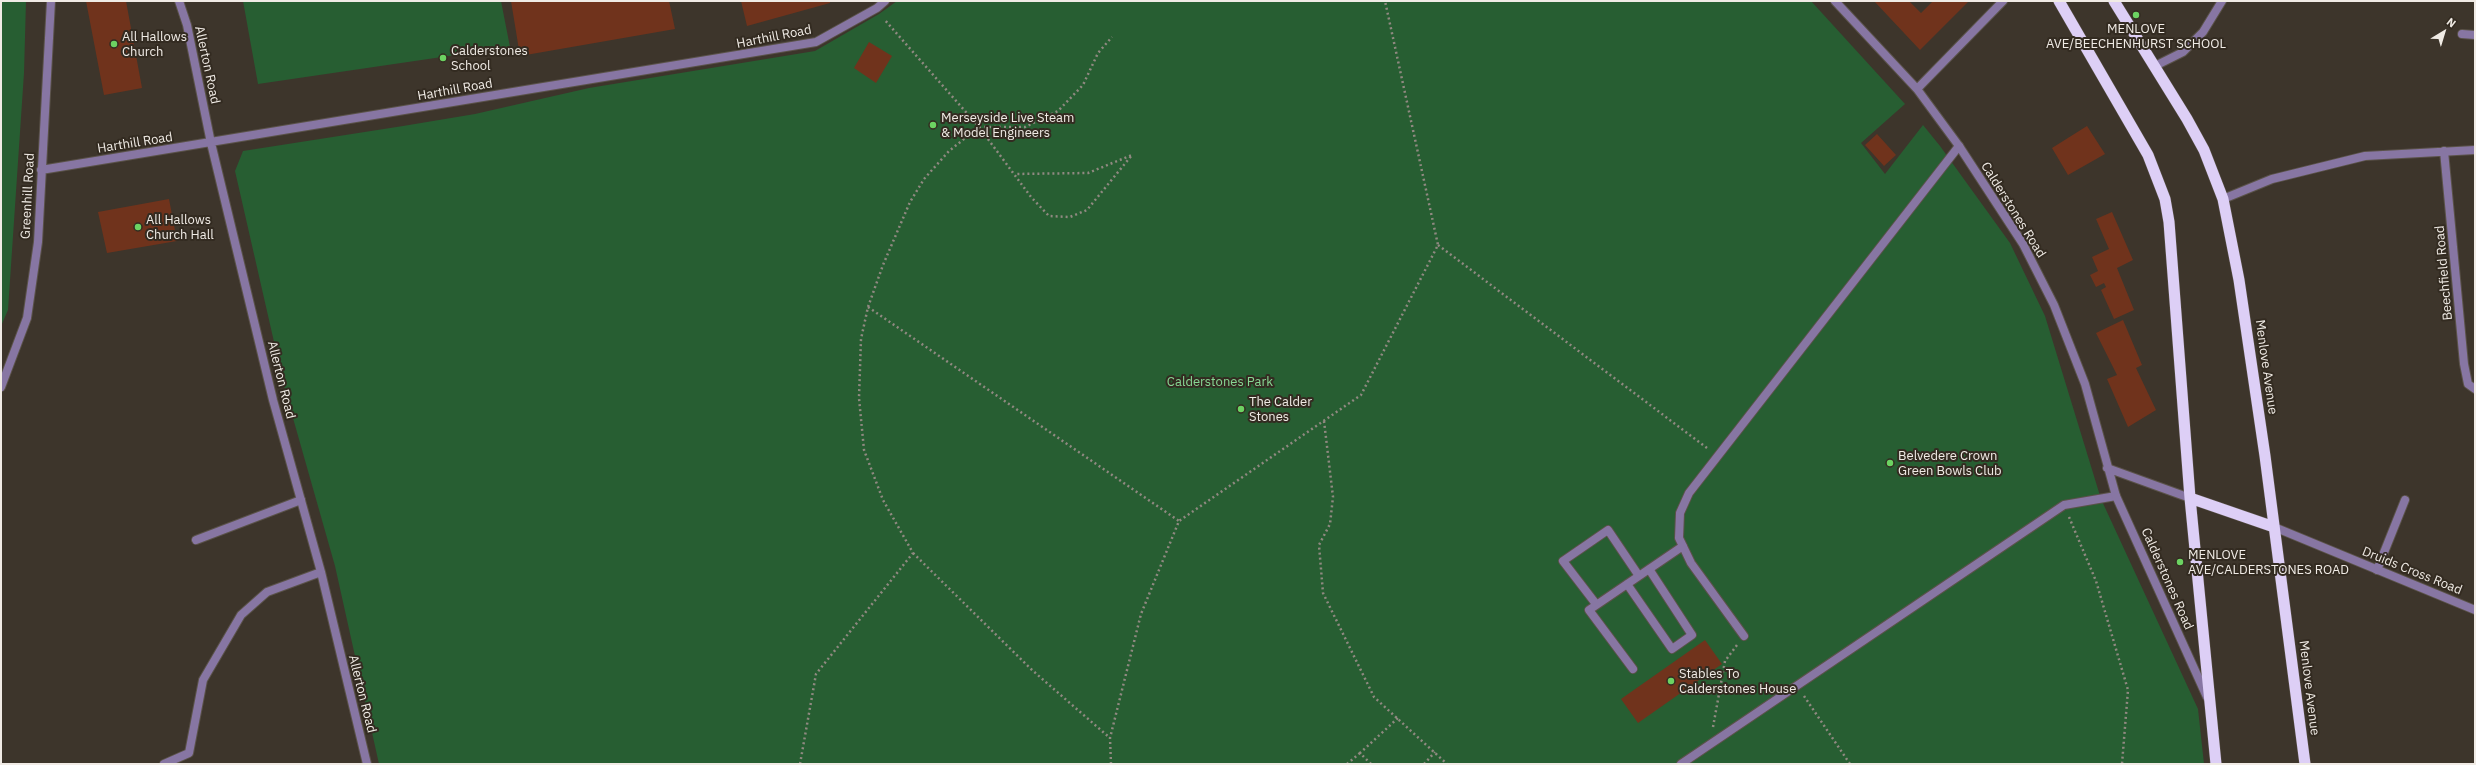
<!DOCTYPE html>
<html>
<head>
<meta charset="utf-8">
<style>
  body { margin:0 }
  #map { position:relative; width:2476px; height:765px; overflow:hidden; background:#3d352b; font-family:"IBM Plex Sans",sans-serif }
  canvas { display:block }
  .frame { position:absolute; inset:0; border:2px solid #f0ebe5; pointer-events:none }
  .north { position:absolute; left:2424px; top:12px; width:40px; height:40px; -webkit-text-stroke:3px #332b21; paint-order:stroke; rotate:38deg; font-size:11px; font-weight:700; line-height:16px; text-align:center; color:#f0ebe5 }
  .north::after { content:''; display:block; margin:auto; width:14px; height:18px; background:#f0ebe5; clip-path:polygon(50% 0,100% 100%,50% 72%,0 100%) }
</style>
</head>
<body>
<div id="map">
<canvas width="2476" height="765"></canvas>
<div class="frame"></div>
<div class="north">N</div>
</div>
<script>
const ctx = document.querySelector('canvas').getContext('2d');
ctx.lineJoin = 'round';
function fill(path, color) {
  ctx.fillStyle = color;
  ctx.fill(path, 'evenodd');
}
function shape(rows) {
  const path = new Path2D();
  for (const r of rows) {
    path.moveTo(r[0], r[1]);
    for (let i = 2; i < r.length; i += 2) path.lineTo(r[i], r[i + 1]);
  }
  return path;
}
function trace(path, color, width, dash) {
  ctx.strokeStyle = color;
  ctx.lineWidth = width;
  ctx.lineCap = dash ? 'butt' : 'round';
  ctx.setLineDash(dash || []);
  ctx.stroke(path);
}
function drawText(font, color, halo, rows, align = 'center') {
  ctx.font = font + ' "IBM Plex Sans",sans-serif';
  ctx.lineWidth = 4;
  ctx.setLineDash([]);
  ctx.textBaseline = 'middle';
  ctx.strokeStyle = halo;
  ctx.fillStyle = color;
  for (const [text, x, y, turn = 0] of rows) {
    ctx.save();
    ctx.translate(x, y);
    ctx.rotate((+turn || 0) * Math.PI / 180);
    ctx.textAlign = isNaN(turn) ? turn : align;
    if (halo) ctx.strokeText(text, 0, 0);
    ctx.fillText(text, 0, 0);
    ctx.restore();
  }
}
fill(shape([
  [1,1,26,1,24,73,8,310,1,326],
  [243,1,501,1,510,47,258,84],
  [897,1,1811,1,1905,104,1861,143,1885,174,1923,125,1940,146,2010,243,2045,316,2101,499,2198,709,2204,764,379,764,335,566,285,390,235,171,243,151,403,126,475,114,589,88,815,51,879,14]
]), '#275e32');
fill(shape([
  [86,1,126,1,142,88,104,95],
  [511,1,669,1,675,29,520,56],
  [741,1,830,1,830,3,747,26],
  [1874,1,1909,1,1921,13,1933,1,1969,1,1920,50],
  [869,42,892,56,876,83,854,68],
  [2087,126,2105,154,2068,175,2052,148],
  [1877,134,1896,155,1884,166,1865,145],
  [169,199,177,241,107,253,98,212],
  [2112,212,2133,260,2117,268,2134,310,2114,319,2101,290,2106,287,2104,283,2096,287,2090,275,2098,271,2092,257,2109,249,2096,219],
  [2123,320,2142,365,2136,368,2156,410,2128,427,2107,379,2117,375,2096,333],
  [1705,640,1722,664,1638,723,1621,699]
]), '#70331c');
const service = shape([
  [2155,66,2183,52,2203,32,2222,1],
  [196,540,301,500],
  [2377,570,2405,500],
  [1627,584,1672,649,1692,635,1649,569],
  [1596,604,1563,561,1608,530,1639,576],
  [1744,636,1691,563,1679,538,1680,513,1689,493,1959,146],
  [1633,669,1589,610,1683,546],
  [1681,764,2064,505,2116,496]
]);
const minor = shape([
  [179,1,187,25,211,143,273,400,321,572,367,764],
  [1835,1,1917,89,1959,146,2023,244,2054,305,2085,384,2116,496,2207,697],
  [2462,34,2475,35],
  [1917,89,2003,1],
  [2444,151,2464,364,2468,384,2475,389],
  [41,170,816,42,877,8,885,1],
  [2223,199,2272,179,2365,156,2475,150],
  [1,387,27,318,38,242,51,1],
  [2107,468,2190,498],
  [2274,527,2475,610],
  [164,764,189,753,203,680,241,615,267,592,321,572]
]);
const trunk = shape([
  [2059,1,2148,155,2165,199,2169,222,2190,498,2216,764],
  [2114,1,2187,119,2204,150,2223,199,2239,280,2265,456,2305,764],
  [2190,498,2274,527]
]);
trace(service, '#5a5249', 10);
trace(minor, '#5a5249', 10);
trace(trunk, '#5a5249', 12);
trace(shape([
  [979,127,1031,197,1049,216,1070,217,1087,210,1132,155,1088,173,1015,174],
  [979,127,1025,127,1058,111,1083,85,1098,53,1112,37],
  [1438,245,1707,448],
  [868,307,1179,521],
  [1324,421,1333,497,1330,524,1319,545,1323,593,1374,697,1447,764],
  [2069,517,2096,581,2128,690,2122,764],
  [913,553,1032,670,1110,738],
  [1804,696,1850,764],
  [1713,727,1725,661,1737,645],
  [800,764,816,674,913,553,883,500,864,450,859,398,861,339,868,307,883,265,910,202,924,179,949,151,979,127,884,19],
  [1111,764,1110,738,1141,614,1179,521,1361,395,1438,245,1385,1],
  [1347,764,1360,753],
  [1371,764,1360,753,1398,718],
  [1424,764,1435,752]
]), '#908981', 2.5, [2, 3]);
trace(service, '#8776a3', 8);
trace(minor, '#8776a3', 8);
trace(trunk, '#ddcff6', 11);
for (const [x, y, r, color] of [
  [2136,15,4,"#6cd362"],
  [114,44,4,"#6cd362"],
  [443,58,4,"#6cd362"],
  [933,125,4,"#6cd362"],
  [138,227,4,"#6cd362"],
  [1241,409,4,"#6cd362"],
  [1890,463,4,"#6cd362"],
  [2180,562,4,"#6cd362"],
  [1671,681,4,"#6cd362"]
]) {
  const dot = new Path2D();
  dot.arc(x, y, r, 0, 2 * Math.PI);
  ctx.fillStyle = color;
  ctx.fill(dot);
  trace(dot, '#332b21', 1.5);
}
drawText('13px', '#f0ebe5', '#332b21', [
  ["MENLOVE",2136,29,"center"],
  ["AVE/BEECHENHURST SCHOOL",2136,44,"center"],
  ["All Hallows",122,37],
  ["Church",122,52],
  ["Calderstones",451,51],
  ["School",451,66],
  ["Merseyside Live Steam",941,118],
  ["& Model Engineers",941,133],
  ["All Hallows",146,220],
  ["Church Hall",146,235],
  ["The Calder",1249,402],
  ["Stones",1249,417],
  ["Belvedere Crown",1898,456],
  ["Green Bowls Club",1898,471],
  ["MENLOVE",2188,555],
  ["AVE/CALDERSTONES ROAD",2188,570],
  ["Stables To",1679,674],
  ["Calderstones House",1679,689]
], 'left');
drawText('13px', '#f0ebe5', '#332b21', [
  ["Harthill Road",774,37,-11],
  ["Allerton Road",207,65,78],
  ["Harthill Road",455,90,-10],
  ["Harthill Road",135,143,-9],
  ["Greenhill Road",28,196,-87],
  ["Calderstones Road",2013,210,58],
  ["Beechfield Road",2444,273,-95],
  ["Menlove Avenue",2266,367,82],
  ["Allerton Road",281,380,76],
  ["Druids Cross Road",2412,571,22],
  ["Calderstones Road",2167,579,66],
  ["Menlove Avenue",2309,688,83],
  ["Allerton Road",362,694,76]
]);
drawText('13px', '#87d793', '#332b21', [
  ["Calderstones Park",1220,382]
]);
</script>
</body>
</html>
